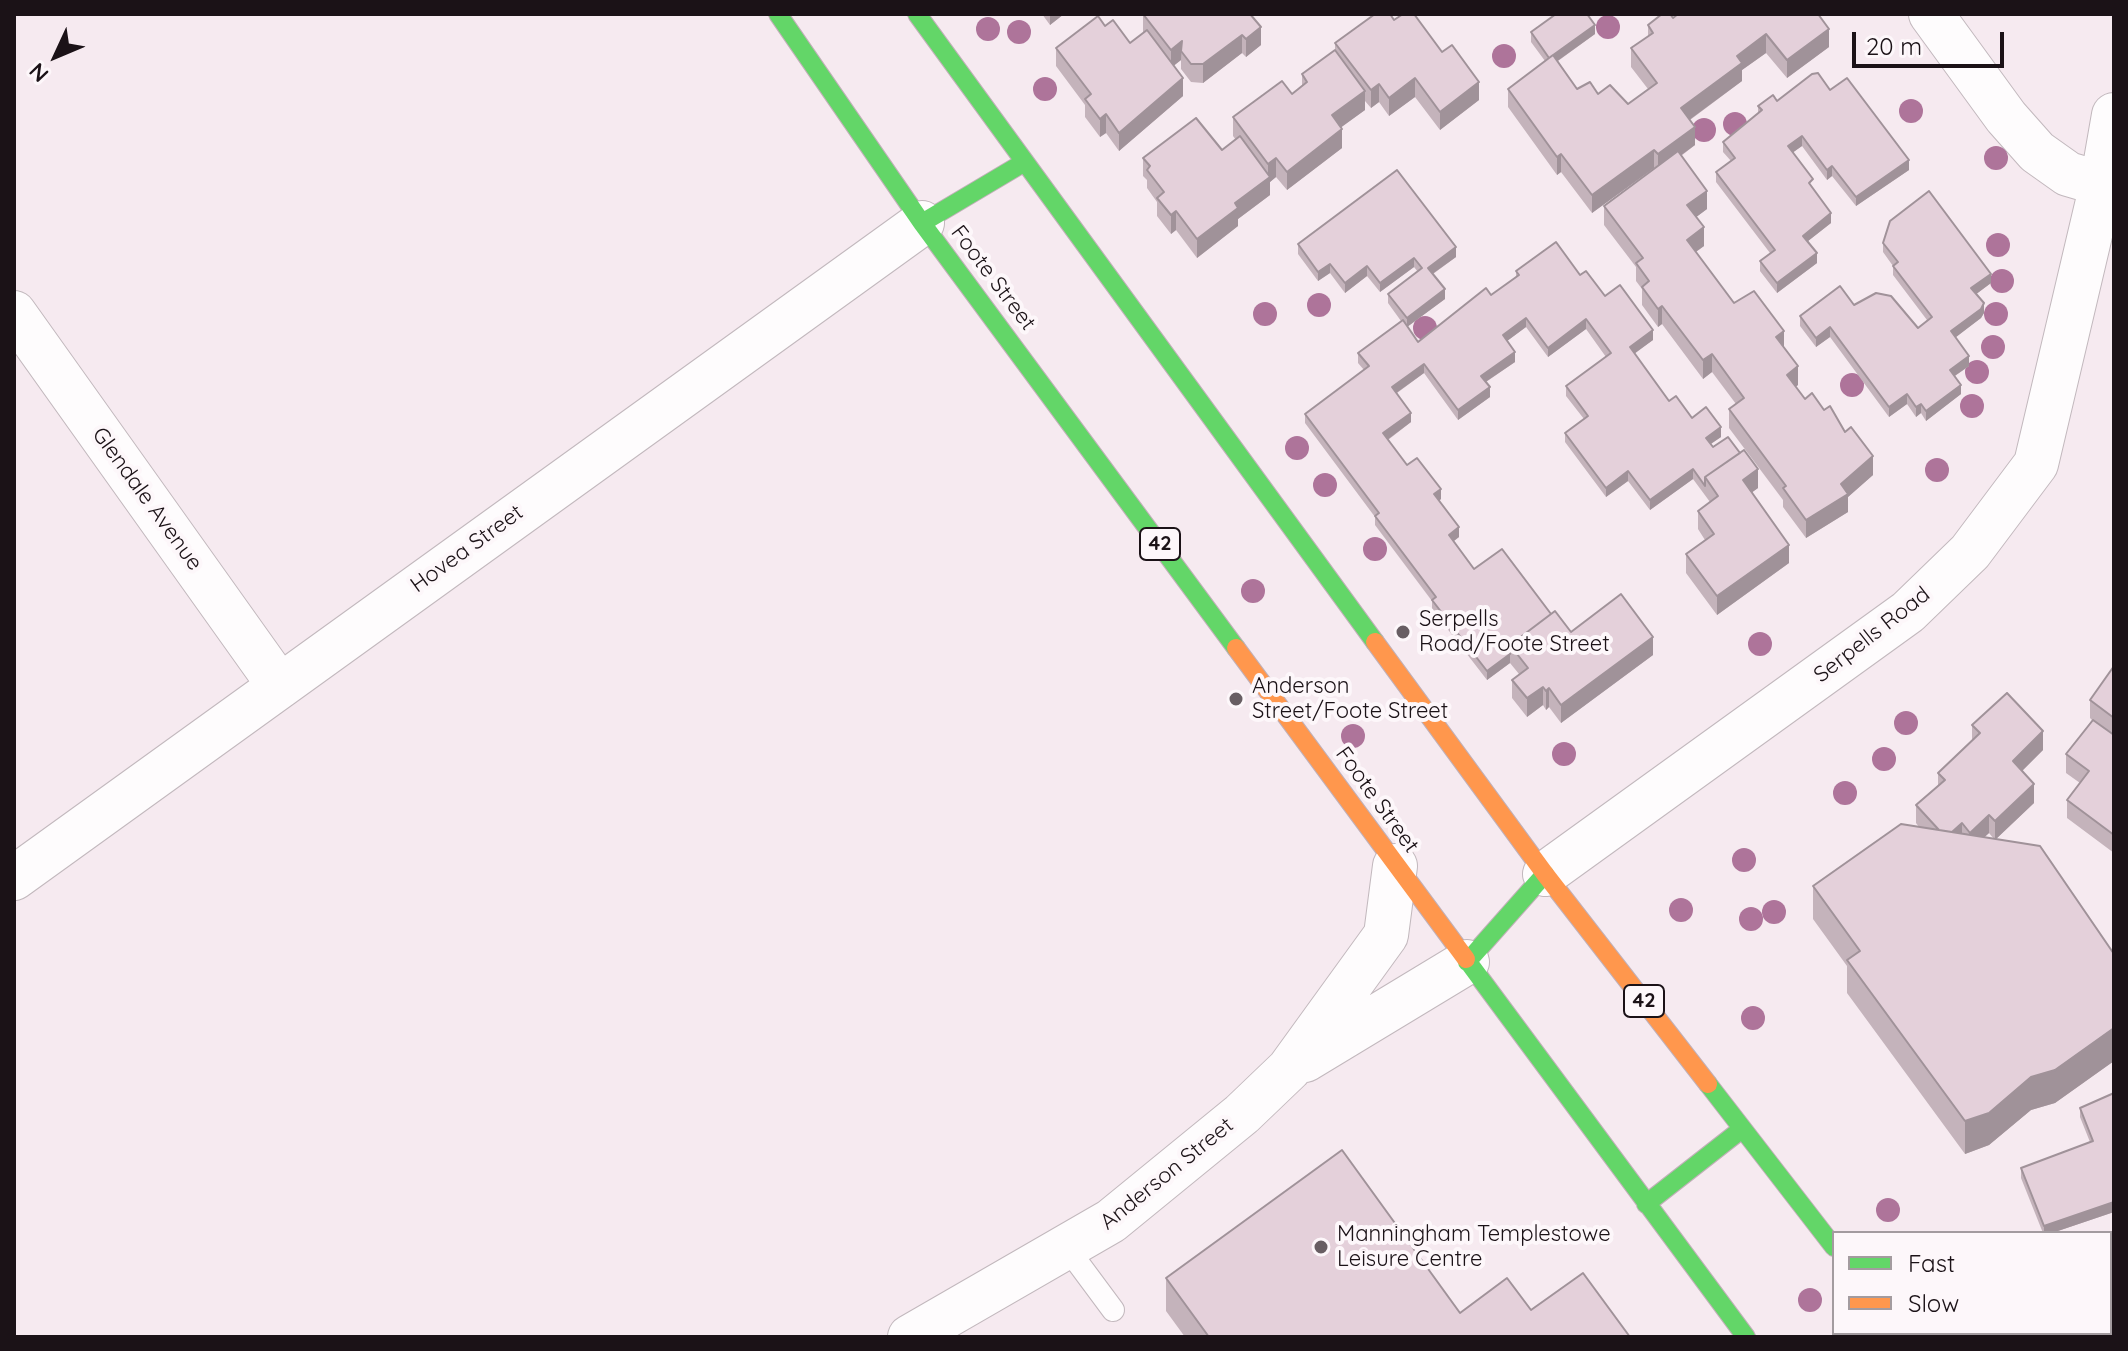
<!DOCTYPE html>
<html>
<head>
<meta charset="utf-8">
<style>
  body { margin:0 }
  #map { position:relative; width:2128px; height:1351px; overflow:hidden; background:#f6eaf0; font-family:Quicksand,sans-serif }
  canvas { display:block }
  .frame { position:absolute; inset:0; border:16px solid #1b1217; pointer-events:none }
  .legend { position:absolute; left:1832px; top:1231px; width:280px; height:104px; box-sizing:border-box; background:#fdf7fa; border:2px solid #a39b9f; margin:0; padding:10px 14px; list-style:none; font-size:24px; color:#1b1217 }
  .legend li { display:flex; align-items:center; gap:16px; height:40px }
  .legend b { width:40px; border:2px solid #a39b9f }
  .north { position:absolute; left:16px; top:16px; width:80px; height:80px; -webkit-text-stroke:6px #fdf7fa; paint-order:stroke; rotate:226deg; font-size:22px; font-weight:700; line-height:32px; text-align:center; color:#1b1217 }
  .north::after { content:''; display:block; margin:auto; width:28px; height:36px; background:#1b1217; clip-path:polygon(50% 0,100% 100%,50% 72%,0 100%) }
  .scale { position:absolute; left:1852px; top:32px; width:152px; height:36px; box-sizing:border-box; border:4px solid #1b1217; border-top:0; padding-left:10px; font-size:24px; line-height:28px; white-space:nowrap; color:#1b1217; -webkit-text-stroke:6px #fdf7fa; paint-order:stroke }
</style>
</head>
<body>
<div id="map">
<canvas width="2128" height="1351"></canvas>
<div class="frame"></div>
<ul class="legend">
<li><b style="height:10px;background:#63d668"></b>Fast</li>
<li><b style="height:10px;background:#ff974d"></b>Slow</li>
</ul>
<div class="north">N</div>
<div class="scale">20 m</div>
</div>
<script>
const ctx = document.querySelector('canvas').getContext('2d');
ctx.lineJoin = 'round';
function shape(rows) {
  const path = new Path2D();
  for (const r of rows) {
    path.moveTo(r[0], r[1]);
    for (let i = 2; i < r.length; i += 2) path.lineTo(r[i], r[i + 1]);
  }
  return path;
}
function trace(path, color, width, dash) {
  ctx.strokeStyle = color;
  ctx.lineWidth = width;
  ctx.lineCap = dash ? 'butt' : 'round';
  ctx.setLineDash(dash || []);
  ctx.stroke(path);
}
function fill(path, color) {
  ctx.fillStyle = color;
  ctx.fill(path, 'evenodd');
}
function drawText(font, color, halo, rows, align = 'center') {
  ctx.font = font + ' Quicksand,sans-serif';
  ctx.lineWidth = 8;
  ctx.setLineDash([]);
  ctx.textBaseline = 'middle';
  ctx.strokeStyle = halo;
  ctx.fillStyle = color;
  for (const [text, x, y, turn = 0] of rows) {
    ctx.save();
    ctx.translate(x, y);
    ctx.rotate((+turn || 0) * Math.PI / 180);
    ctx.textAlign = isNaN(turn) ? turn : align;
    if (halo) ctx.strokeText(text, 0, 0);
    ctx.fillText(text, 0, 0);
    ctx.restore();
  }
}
const lane = shape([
  [1067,1248,1113,1310]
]);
const street = shape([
  [1931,14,2006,117,2037,152,2068,174,2102,184],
  [14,313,279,685],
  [1545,874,1908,612,1970,552,2036,464,2102,184,2114,115],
  [14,878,922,223],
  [1305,1060,1467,962],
  [910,1337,1111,1221,1242,1114,1289,1069,1386,935,1395,866]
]);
const fast = shape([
  [778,14,922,223,1236,648],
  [917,14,1375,642],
  [922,223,1023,163],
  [1466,959,1746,1337],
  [1467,962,1545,874],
  [1708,1084,1834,1247],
  [1646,1204,1742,1129]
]);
const slow = shape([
  [1375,642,1545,874,1708,1084],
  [1236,648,1466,959],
  [1900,1333,1903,1337]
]);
trace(lane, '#c2b8bd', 24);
trace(street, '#c2b8bd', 46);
trace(fast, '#c1b0b8', 20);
trace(slow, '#c1b0b8', 20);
trace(lane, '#fefcfd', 22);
trace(street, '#fefcfd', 44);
trace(fast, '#63d668', 18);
trace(slow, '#ff974d', 18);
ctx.fillStyle = '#ae749a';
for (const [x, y] of [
  [1608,27],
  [988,29],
  [1019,32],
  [1504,56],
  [1045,89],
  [1911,111],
  [1735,124],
  [1704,130],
  [1996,158],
  [1998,245],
  [2002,281],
  [1319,305],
  [1265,314],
  [1996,314],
  [1425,328],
  [1993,347],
  [1977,372],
  [1852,385],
  [1972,406],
  [1297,448],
  [1937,470],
  [1325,485],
  [1375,549],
  [1253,591],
  [1760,644],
  [1906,723],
  [1353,736],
  [1564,754],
  [1884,759],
  [1845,793],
  [1744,860],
  [1681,910],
  [1774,912],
  [1751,919],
  [1753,1018],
  [1888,1210],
  [1810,1300]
]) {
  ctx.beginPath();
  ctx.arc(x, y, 12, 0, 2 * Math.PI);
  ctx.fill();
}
fill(shape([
  [1042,14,1064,14,1050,25],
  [1143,14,1250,14,1261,45,1246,57,1242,53,1203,83,1191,82,1181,69,1181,60,1174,65,1183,96,1119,151,1106,133,1100,137,1085,117,1085,105,1056,66,1056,48,1105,26,1130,43,1143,33],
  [1678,14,1829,47,1787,78,1766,53,1742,70,1742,81,1690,120,1695,145,1681,156,1707,209,1696,217,1704,246,1696,252,1734,303,1784,348,1798,385,1795,387,1805,399,1824,410,1845,432,1873,475,1848,497,1848,512,1806,538,1783,507,1783,500,1729,428,1729,409,1736,404,1712,372,1703,379,1662,324,1658,327,1642,305,1642,289,1636,281,1636,267,1604,225,1604,206,1654,168,1592,213,1561,172,1557,175,1508,107,1508,89,1545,61,1531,42,1531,32,1595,34,1558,61,1577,89,1628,104,1648,89,1631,67,1631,48,1648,36,1648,25,1673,18],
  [1394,20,1479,100,1440,130,1415,97,1389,116,1379,102,1371,108,1365,101,1365,110,1341,127,1342,148,1287,190,1276,177,1270,182,1270,195,1238,219,1238,226,1197,258,1176,230,1171,234,1157,216,1157,202,1147,188,1147,180,1143,176,1143,158,1222,150,1236,140,1233,136,1233,117,1292,94,1302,87,1302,74,1335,51,1335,43],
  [1830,90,1909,170,1856,206,1832,176,1827,180,1802,146,1793,152,1831,223,1808,241,1817,263,1777,293,1760,271,1760,261,1770,253,1716,182,1716,172,1731,161,1723,152,1723,142,1758,113,1758,106],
  [1883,243,1991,283,1976,294,1984,313,1981,318,1955,337,1969,366,1955,376,1961,394,1926,421,1921,413,1916,417,1907,404,1889,417,1830,337,1816,347,1800,326,1800,316,1854,305,1918,328,1927,320,1893,275,1893,266,1883,252],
  [1298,244,1456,257,1433,274,1445,299,1407,327,1418,342,1491,295,1516,277,1516,271,1580,275,1653,340,1634,353,1669,401,1721,437,1711,444,1758,488,1752,492,1789,563,1717,615,1686,573,1686,554,1705,540,1698,529,1698,511,1710,502,1693,479,1650,510,1628,481,1606,497,1565,442,1565,433,1584,419,1566,396,1566,386,1606,357,1586,329,1548,357,1526,327,1507,341,1515,362,1486,382,1490,397,1458,420,1424,373,1397,393,1411,422,1388,440,1407,465,1441,499,1439,501,1459,537,1453,541,1474,569,1551,614,1571,632,1653,655,1561,723,1549,707,1546,710,1543,705,1527,717,1512,698,1512,680,1519,674,1510,663,1487,680,1432,609,1432,601,1375,525,1375,517,1305,423,1305,414,1364,370,1358,363,1358,353,1401,321,1388,303,1388,294,1418,272,1414,267,1380,292,1367,276,1345,293,1330,273,1318,281,1298,254],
  [2114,666,2114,853,2067,818,2067,800,2080,783,2066,773,2066,754,2092,720,2090,718,2090,700],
  [1972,725,2043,750,2022,771,2034,803,1996,839,2114,954,2114,1061,2055,1103,2031,1110,1989,1145,1965,1154,1847,993,1847,966,1813,919,1813,886,1919,827,1916,823,1916,805,1938,787,1938,773,1972,740],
  [1989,833,1994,839,1984,837],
  [2114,1093,2114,1212,2052,1233,2043,1233,2021,1178,2021,1168,2090,1142,2080,1117,2080,1108],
  [2114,1249,2114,1306,2110,1301,2110,1252],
  [1166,1278,1460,1313,1531,1310,1630,1337,1185,1337,1166,1311]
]), '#c4b3bb');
fill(shape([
  [1050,14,1064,14,1050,25],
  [1595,25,1595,34,1549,67,1549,58],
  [1261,27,1261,45,1246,57,1246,39],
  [1829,29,1829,47,1787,78,1787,60],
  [1766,34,1766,53,1742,70,1742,81,1681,126,1681,108,1737,56],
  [1242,35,1242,53,1203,83,1203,64],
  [1182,41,1181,60,1171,68,1171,50],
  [1183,78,1183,96,1119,151,1119,133],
  [1415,78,1415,97,1389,116,1389,98],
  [1479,82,1479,100,1440,130,1440,112],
  [1379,84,1379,102,1371,108,1371,90],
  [1365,91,1365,110,1332,134,1332,115],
  [1106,114,1106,133,1100,137,1100,119],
  [1695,127,1695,145,1658,172,1658,154],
  [1342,129,1342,148,1287,190,1287,172],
  [1802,136,1802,146,1788,156,1788,146],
  [1654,150,1654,168,1592,213,1592,195],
  [1561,154,1561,172,1557,175,1557,157],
  [1276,158,1276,177,1270,182,1270,195,1238,219,1238,226,1197,258,1197,239,1235,203,1268,178,1268,164],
  [1909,160,1909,170,1856,206,1856,197],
  [1832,166,1832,176,1827,180,1827,170],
  [1707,191,1707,209,1687,224,1687,205],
  [1176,211,1176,230,1171,234,1171,215],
  [1831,213,1831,223,1803,245,1803,236],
  [1704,227,1704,246,1687,258,1687,240],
  [1456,247,1456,257,1428,277,1428,268],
  [1817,253,1817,263,1777,293,1777,283],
  [1414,258,1414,267,1380,292,1380,283],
  [1330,264,1330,273,1318,281,1318,272],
  [1367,266,1367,276,1345,293,1345,283],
  [1991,274,1991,283,1971,298,1971,288],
  [1445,289,1445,299,1407,327,1407,318],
  [1984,303,1984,313,1981,318,1951,341,1951,331],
  [1662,306,1662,324,1658,327,1658,309],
  [1526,318,1526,327,1503,344,1503,335],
  [1586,319,1586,329,1548,357,1548,348],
  [1830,327,1830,337,1816,347,1816,338],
  [1653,330,1653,340,1630,357,1630,347],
  [1784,331,1784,349,1776,337],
  [1515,352,1515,362,1481,385,1481,376],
  [1712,354,1712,372,1703,379,1703,360],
  [1969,356,1969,366,1950,379,1950,370],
  [1424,364,1424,373,1392,396,1392,387],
  [1798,366,1798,385,1787,393,1787,375],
  [1961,385,1961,394,1926,421,1926,411],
  [1490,387,1490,397,1458,420,1458,410],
  [1907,394,1907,404,1889,417,1889,407],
  [1921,404,1921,413,1916,417,1916,407],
  [1411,413,1411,422,1383,443,1383,433],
  [1721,427,1721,437,1706,447,1706,438],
  [1873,456,1873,475,1848,497,1848,512,1806,538,1806,520,1841,484],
  [1693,469,1693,479,1650,510,1650,500],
  [1758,469,1758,488,1743,499,1743,480],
  [1628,471,1628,481,1606,497,1606,488],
  [1441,489,1441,499,1434,504,1434,494],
  [1459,527,1459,537,1449,545,1449,535],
  [1789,545,1789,563,1717,615,1717,596],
  [1653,637,1653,655,1561,723,1561,705],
  [1510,654,1510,663,1487,680,1487,671],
  [1543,687,1543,705,1527,717,1527,698],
  [1549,688,1549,707,1546,710,1546,691],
  [2043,731,2043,750,2013,780,2013,761],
  [2034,784,2034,803,1995,840,1995,821],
  [1989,815,1989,833,1970,851,1970,833],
  [1962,823,1962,841,1946,838],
  [2114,1028,2114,1061,2055,1103,2031,1110,1989,1145,1965,1154,1965,1121,2031,1077],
  [2114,1202,2114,1212,2052,1233,2044,1233,2044,1226]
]), '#a09299');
const building = shape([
  [1143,14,1250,14,1261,27,1246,39,1242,35,1203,64,1191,64,1181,51,1182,41,1171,50,1143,14],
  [1375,14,1390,14,1394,20,1403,14,1414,14,1442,52,1452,45,1479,82,1440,112,1415,78,1389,98,1379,84,1371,90,1335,43,1375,14],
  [1556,14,1587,14,1595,25,1549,58,1531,32,1556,14],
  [1662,14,1670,14,1673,18,1678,14,1818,14,1829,29,1787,60,1766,34,1737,56,1742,63,1681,108,1695,127,1658,154,1654,150,1592,195,1561,154,1557,157,1508,89,1553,55,1577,89,1590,82,1598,94,1610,85,1628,104,1657,83,1631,48,1653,33,1648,25,1662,14],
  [1098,16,1105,26,1113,20,1130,43,1147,30,1183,78,1119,133,1106,114,1100,119,1085,99,1091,94,1056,48,1098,16],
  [1335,50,1365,91,1332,115,1342,129,1287,172,1276,158,1268,164,1233,117,1282,81,1292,94,1307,82,1302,74,1335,50],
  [1818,73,1830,90,1847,78,1909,160,1856,197,1832,166,1827,170,1802,136,1788,146,1813,179,1809,183,1831,213,1803,236,1817,253,1777,283,1760,261,1775,250,1716,172,1735,158,1723,142,1762,110,1758,106,1773,95,1777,101,1812,74,1818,73],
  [1196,118,1222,150,1240,136,1270,177,1235,203,1238,208,1197,239,1176,211,1171,215,1157,198,1164,192,1147,170,1150,166,1143,158,1196,118],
  [1678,151,1707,191,1687,205,1704,227,1687,240,1734,303,1754,291,1784,331,1776,337,1798,366,1787,375,1805,399,1812,393,1824,410,1830,406,1845,432,1851,427,1873,456,1841,484,1848,494,1806,520,1783,488,1786,486,1729,409,1744,398,1712,354,1703,360,1662,306,1658,309,1642,287,1649,281,1636,263,1643,258,1604,206,1678,151],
  [1397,170,1456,247,1428,268,1445,289,1407,318,1388,294,1422,268,1414,258,1380,283,1367,266,1345,283,1330,264,1318,272,1298,244,1397,170],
  [1929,191,1991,274,1971,288,1984,303,1981,309,1951,331,1969,356,1950,370,1961,385,1926,411,1921,404,1916,407,1907,394,1889,407,1830,327,1816,338,1800,316,1840,286,1854,305,1876,293,1891,296,1918,328,1932,317,1893,266,1898,262,1883,243,1890,221,1929,191],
  [1556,242,1580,275,1586,271,1605,296,1620,285,1653,330,1630,347,1669,401,1676,396,1692,418,1706,407,1721,427,1706,438,1713,447,1728,437,1740,453,1705,477,1705,486,1693,469,1650,500,1628,471,1606,488,1565,433,1588,416,1566,386,1611,353,1586,319,1548,348,1526,318,1503,335,1515,352,1481,376,1490,387,1458,410,1424,364,1392,387,1411,413,1383,433,1407,465,1417,458,1441,489,1434,494,1459,527,1449,535,1474,569,1502,549,1551,614,1510,645,1510,654,1487,671,1432,600,1436,597,1375,516,1379,513,1305,414,1369,366,1358,353,1403,320,1418,342,1486,288,1491,295,1519,275,1516,271,1556,242],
  [1744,450,1758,469,1743,480,1789,545,1717,596,1686,554,1714,534,1698,511,1718,496,1705,477,1744,450],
  [1621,594,1653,637,1561,705,1549,688,1546,691,1543,687,1527,698,1512,680,1528,668,1510,645,1555,611,1571,632,1621,594],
  [2114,666,2114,718,2090,700,2114,666],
  [2007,693,2043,731,2013,761,2034,784,1995,821,1989,815,1970,833,1962,823,1952,832,1939,830,1916,805,1945,780,1938,773,1980,733,1972,725,2007,693],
  [2093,720,2114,735,2114,835,2067,800,2089,771,2066,754,2093,720],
  [1901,824,2040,846,2114,954,2114,1028,2055,1070,2031,1077,1989,1113,1965,1121,1847,960,1860,951,1813,886,1901,824],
  [2114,1093,2114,1202,2044,1226,2021,1168,2093,1141,2080,1108,2114,1093],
  [1342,1150,1460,1313,1507,1278,1531,1310,1583,1273,1630,1337,1209,1337,1166,1278,1342,1150],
  [2114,1249,2114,1288,2110,1282,2110,1252,2114,1249]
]);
fill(building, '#e4d0da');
trace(building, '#a09299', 2);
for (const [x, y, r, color] of [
  [1403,632,8,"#685e63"],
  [1236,699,8,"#685e63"],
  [1321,1247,8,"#685e63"]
]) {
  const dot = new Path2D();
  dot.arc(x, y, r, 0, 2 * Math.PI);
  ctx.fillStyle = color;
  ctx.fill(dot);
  trace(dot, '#fdf7fa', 3);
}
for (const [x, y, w] of [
  [1160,544,40],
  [1644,1001,40]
]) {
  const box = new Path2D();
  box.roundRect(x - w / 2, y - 16, w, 32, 6);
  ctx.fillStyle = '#fdf7fa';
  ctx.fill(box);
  trace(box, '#1b1217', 2);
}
drawText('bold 20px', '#1b1217', null, [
  ["42",1160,544],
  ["42",1644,1001]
]);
drawText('22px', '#1b1217', '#fdf7fa', [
  ["Foote Street",993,278,53],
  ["Glendale Avenue",147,499,54],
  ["Hovea Street",467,549,-36],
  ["Serpells Road",1872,635,-38],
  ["Foote Street",1377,800,54],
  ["Anderson Street",1167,1174,-39]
]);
drawText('22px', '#1b1217', '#fdf7fa', [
  ["Serpells",1419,619],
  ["Road/Foote Street",1419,644],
  ["Anderson",1252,686],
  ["Street/Foote Street",1252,711],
  ["Manningham Templestowe",1337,1234],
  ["Leisure Centre",1337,1259]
], 'left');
</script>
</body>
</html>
